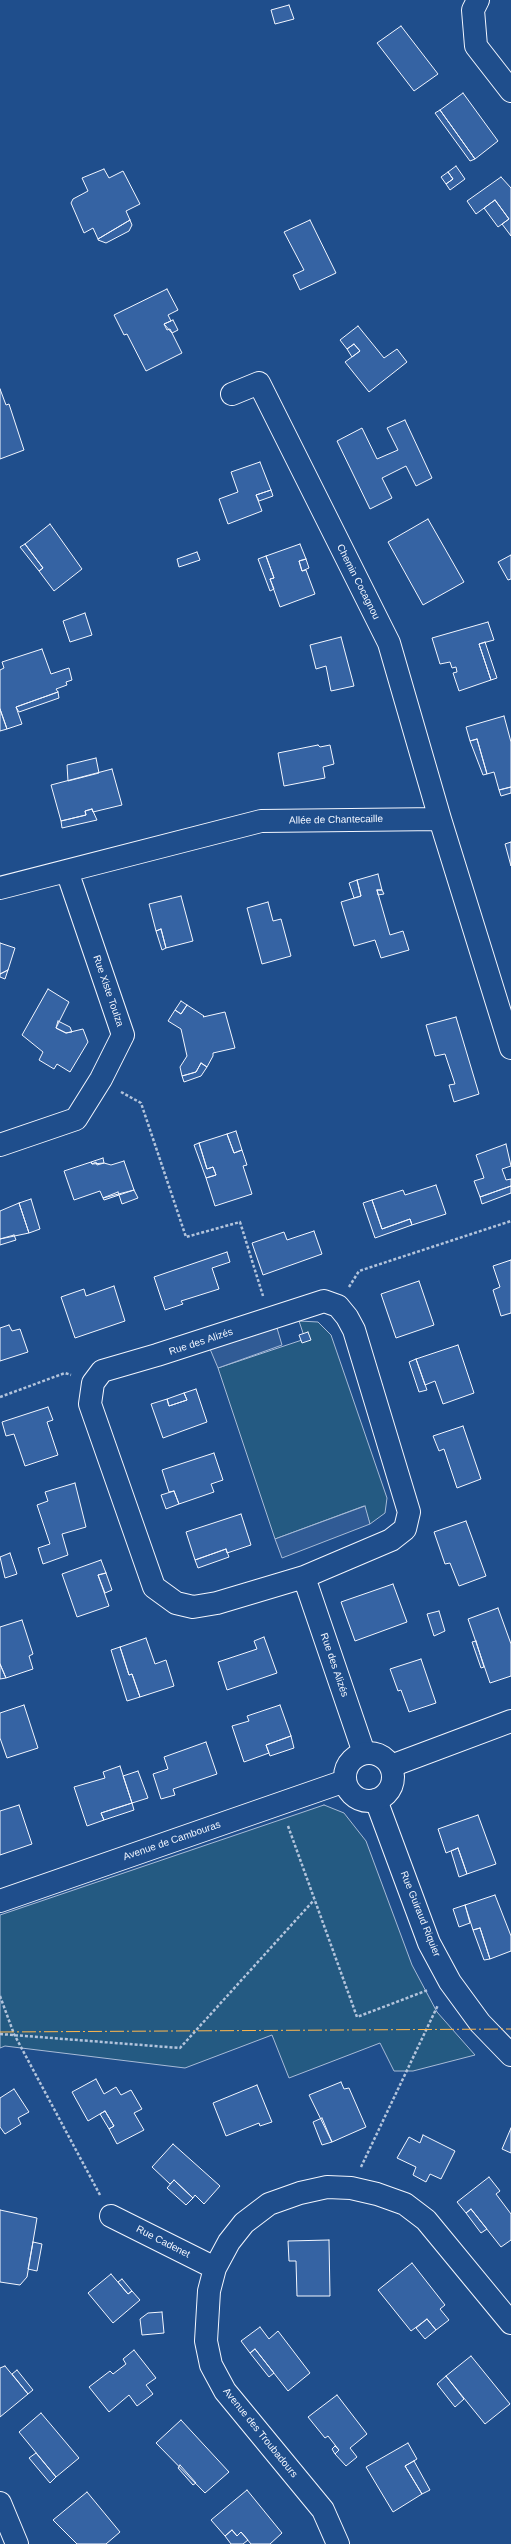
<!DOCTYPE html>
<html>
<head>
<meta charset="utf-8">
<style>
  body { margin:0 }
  canvas { display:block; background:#1f4e8c }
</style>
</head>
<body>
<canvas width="511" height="2544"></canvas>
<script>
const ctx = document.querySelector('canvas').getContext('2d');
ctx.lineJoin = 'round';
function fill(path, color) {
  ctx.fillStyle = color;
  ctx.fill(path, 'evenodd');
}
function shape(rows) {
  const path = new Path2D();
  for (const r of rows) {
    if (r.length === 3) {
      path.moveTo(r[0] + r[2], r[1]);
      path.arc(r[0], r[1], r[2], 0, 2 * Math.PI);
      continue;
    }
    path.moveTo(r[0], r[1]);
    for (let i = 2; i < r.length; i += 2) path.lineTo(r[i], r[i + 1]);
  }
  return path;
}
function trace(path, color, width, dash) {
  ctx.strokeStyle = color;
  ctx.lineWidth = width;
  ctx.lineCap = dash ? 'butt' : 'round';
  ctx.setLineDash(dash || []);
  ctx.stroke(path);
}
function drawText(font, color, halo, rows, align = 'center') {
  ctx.font = font + ' Helvetica,sans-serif';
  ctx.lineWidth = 3;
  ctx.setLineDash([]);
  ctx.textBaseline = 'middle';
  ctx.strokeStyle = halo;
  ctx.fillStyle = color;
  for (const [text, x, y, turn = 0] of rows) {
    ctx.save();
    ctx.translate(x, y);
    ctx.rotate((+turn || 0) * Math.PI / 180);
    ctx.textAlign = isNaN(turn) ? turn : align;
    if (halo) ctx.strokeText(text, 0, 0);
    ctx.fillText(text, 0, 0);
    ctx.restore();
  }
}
const green = shape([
  [299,1321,318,1322,331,1335,387,1498,385,1513,370,1524,364,1506,275,1539,218,1368,305,1339,299,1321],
  [324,1805,344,1813,366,1841,412,1965,437,2012,475,2055,413,2071,394,2071,380,2043,289,2078,272,2035,185,2068,5,2046,0,2048,0,1915,324,1805]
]);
fill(green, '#245a82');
trace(green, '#a8bbd7', 1);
const parking = shape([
  [277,1328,282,1345,218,1368,210,1349,277,1328],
  [365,1506,370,1524,282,1558,275,1539,365,1506]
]);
fill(parking, '#305b95');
trace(parking, '#a8bbd7', 1);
const building = shape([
  [289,5,294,19,275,24,271,10,289,5],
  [401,26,438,74,414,91,377,43,401,26],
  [463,93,498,141,475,159,440,110,463,93],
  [440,110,475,159,470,161,435,113,440,110],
  [456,166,465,179,450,190,446,184,453,179,448,172,456,166],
  [104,169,109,178,123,171,140,204,126,211,130,220,98,239,93,228,84,233,71,203,73,199,88,191,82,178,104,169],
  [448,172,453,179,446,184,441,177,448,172],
  [501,177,511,188,511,236,502,224,509,219,495,200,476,214,467,201,501,177],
  [495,200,509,219,498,227,484,208,495,200],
  [130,220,132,225,129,231,106,243,98,240,98,239,130,220],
  [310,220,336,273,300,290,293,275,304,270,284,232,310,220],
  [167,289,178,310,168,315,171,321,164,324,167,330,170,329,182,353,146,371,127,334,124,335,114,315,167,289],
  [173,320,178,330,172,333,164,324,173,320],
  [358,326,384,358,397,349,407,362,369,392,345,362,360,351,354,344,347,349,340,340,358,326],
  [354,344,360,351,352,357,347,349,354,344],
  [0,389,6,405,9,404,24,450,0,459,0,389],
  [405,420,432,478,416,486,406,466,382,478,392,498,370,509,337,441,362,428,377,459,398,450,387,428,405,420],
  [260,462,271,490,256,495,262,511,228,524,219,499,238,492,231,472,260,462],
  [271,490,273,496,259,501,256,495,271,490],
  [428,519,464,582,423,605,388,542,428,519],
  [50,524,82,569,54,591,39,571,43,568,25,544,50,524],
  [25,544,43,568,39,571,20,547,25,544],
  [300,544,306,559,299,561,302,571,306,570,315,594,280,607,270,579,274,578,266,556,300,544],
  [197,552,200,560,179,567,177,559,197,552],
  [511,555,511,579,508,580,498,562,511,555],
  [266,556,274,578,270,579,274,589,270,591,258,559,266,556],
  [306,559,309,568,302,571,299,561,306,559],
  [85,613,92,635,70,642,63,621,85,613],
  [488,622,494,640,479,644,491,680,459,691,453,673,457,672,456,667,452,668,450,662,440,664,432,638,488,622],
  [341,637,354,686,331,691,326,666,316,669,310,645,341,637],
  [485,642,497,678,491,680,479,644,485,642],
  [42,649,51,674,69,668,72,680,66,682,67,685,56,689,58,692,16,707,22,724,7,729,0,709,0,670,4,668,2,662,42,649],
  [58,692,59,698,19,712,16,707,58,692],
  [0,709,7,729,0,731,0,709],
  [504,716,511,742,511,787,499,790,494,772,487,774,477,739,470,741,466,727,504,716],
  [477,739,487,774,483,775,470,741,477,739],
  [318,745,320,747,330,745,334,764,323,767,325,778,284,786,278,753,318,745],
  [96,758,99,773,68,781,67,765,96,758],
  [112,769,122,805,93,812,92,809,85,811,86,815,61,821,51,785,112,769],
  [511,787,511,793,501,796,499,790,511,787],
  [92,809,97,820,62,828,61,821,86,815,85,811,92,809],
  [511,842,511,866,505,844,511,842],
  [378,874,382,890,377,890,390,935,403,931,409,950,381,958,375,940,354,946,341,902,361,896,357,880,378,874],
  [357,880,361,896,354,898,349,883,357,880],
  [377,890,382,890,384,894,378,895,377,890],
  [181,896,193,941,166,948,161,929,156,931,149,904,181,896],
  [268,902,273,921,281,919,291,956,262,964,247,908,268,902],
  [161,929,166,948,162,950,156,931,161,929],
  [0,943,15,948,8,970,0,974,0,943],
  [8,970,5,979,0,977,0,974,8,970],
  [48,989,69,1002,56,1028,66,1033,83,1029,88,1042,70,1072,57,1064,54,1069,39,1060,43,1052,22,1035,48,989],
  [181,1001,187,1005,181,1014,175,1010,181,1001],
  [187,1005,204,1016,203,1017,225,1012,235,1048,213,1053,213,1056,207,1067,201,1063,196,1072,182,1076,180,1067,187,1056,181,1029,168,1021,175,1010,181,1014,187,1005],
  [456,1017,479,1094,454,1102,449,1085,455,1084,445,1054,435,1056,426,1025,456,1017],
  [58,1021,70,1027,72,1032,66,1033,56,1028,58,1021],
  [201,1063,207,1067,201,1076,184,1082,182,1076,196,1072,201,1063],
  [236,1131,242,1150,234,1153,227,1134,236,1131],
  [227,1134,234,1153,242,1150,247,1165,243,1166,252,1194,215,1206,206,1178,216,1175,213,1167,207,1169,199,1143,227,1134],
  [199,1143,207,1169,213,1167,216,1175,206,1178,194,1145,199,1143],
  [506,1144,511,1166,502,1169,506,1180,511,1179,511,1186,480,1197,474,1181,484,1178,476,1155,506,1144],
  [103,1158,104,1163,92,1164,91,1162,103,1158],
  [124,1161,134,1190,103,1198,100,1191,74,1200,64,1171,91,1162,92,1164,96,1162,97,1165,104,1163,111,1165,124,1161],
  [436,1185,446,1214,412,1225,410,1219,382,1229,372,1200,403,1190,405,1195,436,1185],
  [511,1186,511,1193,482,1204,480,1197,511,1186],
  [134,1190,138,1198,122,1204,119,1195,134,1190],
  [118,1192,119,1195,104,1200,103,1198,118,1192],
  [31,1199,40,1229,29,1233,19,1203,31,1199],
  [372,1200,382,1229,410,1219,412,1225,375,1238,363,1203,372,1200],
  [19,1203,29,1233,0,1239,0,1211,19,1203],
  [314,1231,322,1254,263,1275,252,1243,284,1232,287,1240,314,1231],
  [14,1235,16,1240,0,1245,0,1239,14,1235],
  [227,1252,230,1262,212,1268,219,1289,181,1301,183,1304,165,1310,154,1277,227,1252],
  [511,1260,511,1313,501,1316,493,1290,500,1287,493,1266,511,1260],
  [419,1281,434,1325,396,1338,381,1294,419,1281],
  [114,1286,125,1321,75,1338,61,1297,84,1289,86,1296,114,1286],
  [9,1325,12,1331,20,1329,28,1352,0,1361,0,1328,9,1325],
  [308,1332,311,1340,302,1343,299,1335,308,1332],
  [458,1345,474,1393,443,1404,435,1381,425,1385,416,1359,458,1345],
  [416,1359,427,1390,419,1392,409,1362,416,1359],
  [196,1389,207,1422,163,1438,151,1404,167,1399,169,1406,187,1400,184,1393,196,1389],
  [184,1393,187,1400,169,1406,167,1399,184,1393],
  [48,1407,53,1420,47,1422,58,1455,25,1466,14,1434,6,1436,2,1422,48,1407],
  [463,1426,481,1479,457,1488,444,1449,439,1451,433,1436,463,1426],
  [214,1453,223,1480,211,1484,214,1492,179,1504,174,1491,169,1492,162,1470,214,1453],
  [75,1483,86,1527,62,1534,68,1555,43,1564,38,1548,50,1544,37,1505,48,1501,45,1492,75,1483],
  [174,1491,179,1504,166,1509,161,1495,174,1491],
  [241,1514,251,1545,227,1553,226,1549,195,1560,186,1532,241,1514],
  [466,1521,486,1576,459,1586,450,1563,445,1564,434,1532,466,1521],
  [226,1549,229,1557,198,1568,195,1560,226,1549],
  [10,1553,17,1574,5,1578,0,1557,10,1553],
  [101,1560,106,1573,98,1575,109,1606,77,1617,62,1574,101,1560],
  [106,1573,112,1590,105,1593,98,1575,106,1573],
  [393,1584,407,1622,355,1641,341,1602,393,1584],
  [498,1608,511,1644,511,1676,490,1683,468,1619,498,1608],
  [439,1611,445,1631,434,1636,427,1614,439,1611],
  [22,1620,33,1654,29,1656,33,1669,6,1678,0,1664,0,1627,22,1620],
  [264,1637,277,1673,227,1690,218,1662,257,1649,254,1641,264,1637],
  [146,1638,155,1664,166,1660,174,1686,140,1697,132,1674,129,1675,120,1647,146,1638],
  [476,1641,484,1667,481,1668,472,1642,476,1641],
  [120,1647,129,1675,132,1674,140,1697,127,1701,111,1650,120,1647],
  [421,1659,436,1703,409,1712,401,1690,398,1691,390,1669,421,1659],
  [0,1664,6,1678,0,1679,0,1664],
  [24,1705,38,1748,7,1758,0,1738,0,1713,24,1705],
  [280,1705,291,1736,266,1745,269,1753,244,1762,232,1726,249,1721,247,1716,280,1705],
  [291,1736,294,1748,270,1756,266,1745,291,1736],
  [206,1742,217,1774,173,1789,175,1795,161,1799,153,1774,168,1769,164,1757,206,1742],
  [120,1766,132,1803,101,1813,104,1820,87,1826,74,1787,105,1778,103,1772,120,1766],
  [138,1771,148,1798,132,1803,123,1776,138,1771],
  [132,1803,134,1810,104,1820,101,1813,132,1803],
  [19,1805,32,1844,0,1855,0,1811,19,1805],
  [478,1815,496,1864,467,1874,458,1848,446,1853,438,1829,478,1815],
  [458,1848,467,1874,459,1877,451,1851,458,1848],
  [495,1895,511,1936,511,1951,490,1959,480,1928,473,1930,465,1905,495,1895],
  [465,1905,470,1923,459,1927,453,1909,465,1905],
  [480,1928,490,1959,484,1960,473,1930,480,1928],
  [96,2079,104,2094,116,2087,121,2095,131,2090,142,2109,134,2113,144,2130,117,2144,109,2129,114,2126,105,2111,88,2121,72,2092,96,2079],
  [341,2082,344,2089,349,2088,366,2127,332,2142,309,2095,341,2082],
  [257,2085,272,2122,260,2126,259,2123,226,2136,213,2103,257,2085],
  [14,2089,29,2112,18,2118,21,2124,5,2134,0,2127,0,2098,14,2089],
  [105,2111,114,2126,109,2129,100,2114,105,2111],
  [322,2118,332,2142,322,2145,313,2122,322,2118],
  [511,2128,511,2153,502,2149,511,2128],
  [423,2135,455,2151,441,2179,430,2174,426,2182,413,2175,416,2167,397,2158,409,2137,420,2143,423,2135],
  [173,2144,220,2186,204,2204,195,2195,193,2198,174,2180,170,2184,152,2167,173,2144],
  [489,2177,500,2191,496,2194,511,2214,511,2240,501,2247,471,2209,466,2213,457,2202,489,2177],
  [174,2180,193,2198,186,2205,167,2188,174,2180],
  [471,2209,487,2229,481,2233,466,2213,471,2209],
  [0,2210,37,2218,27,2277,20,2285,0,2282,0,2210],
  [329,2240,330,2296,297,2296,296,2261,289,2261,288,2241,329,2240],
  [33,2242,42,2244,37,2271,28,2269,33,2242],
  [412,2263,445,2305,440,2309,449,2320,436,2330,427,2319,411,2331,378,2290,412,2263],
  [111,2274,128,2294,132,2291,140,2300,113,2323,88,2293,111,2274],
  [122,2279,132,2291,128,2294,118,2282,122,2279],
  [162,2312,164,2333,142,2335,140,2319,148,2313,162,2312],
  [427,2319,436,2330,425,2339,416,2328,427,2319],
  [260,2327,269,2339,278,2331,310,2373,288,2391,255,2349,250,2353,241,2341,260,2327],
  [255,2349,274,2373,269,2377,250,2353,255,2349],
  [134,2350,156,2378,146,2385,153,2394,137,2406,129,2395,109,2412,89,2387,110,2371,113,2374,126,2364,123,2359,134,2350],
  [471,2356,510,2404,485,2424,446,2376,471,2356],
  [5,2366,28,2394,0,2417,0,2368,5,2366],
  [17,2370,33,2390,28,2394,12,2374,17,2370],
  [446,2376,464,2399,455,2407,437,2384,446,2376],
  [337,2395,367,2434,350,2448,357,2457,346,2466,335,2454,339,2450,328,2436,325,2438,308,2417,337,2395],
  [41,2413,79,2458,56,2477,19,2432,41,2413],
  [181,2420,229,2472,205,2493,156,2443,181,2420],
  [408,2443,417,2459,405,2466,422,2494,393,2512,366,2467,408,2443],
  [335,2446,339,2450,335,2454,332,2449,335,2446],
  [36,2453,56,2477,50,2483,29,2458,36,2453],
  [414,2461,430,2490,422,2494,405,2466,414,2461],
  [180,2465,196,2483,193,2485,178,2468,180,2465],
  [247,2490,282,2533,270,2544,251,2544,241,2532,237,2536,232,2530,225,2536,211,2520,247,2490],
  [87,2492,120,2532,106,2544,77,2544,53,2520,87,2492],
  [232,2530,237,2536,241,2532,248,2540,243,2544,231,2544,225,2536,232,2530]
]);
fill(building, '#3563a3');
trace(building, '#f2f6ff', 1);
const minor = shape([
  [478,0,473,10,476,46,511,91],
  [232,394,259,383,389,643,440,819],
  [0,888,261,821,440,819,511,1048],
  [0,1145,76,1119,101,1079,123,1035,67,871],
  [304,1577,217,1603,193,1607,176,1603,154,1587,90,1404,93,1383,102,1371,157,1355,324,1301,338,1306,347,1317,354,1330,409,1512,405,1529,391,1540,304,1577,364,1753],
  [376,1800,429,1943,450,1982,480,2023,511,2055],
  [111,2216,215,2268],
  [0,2503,17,2544],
  [338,2544,323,2510,225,2391,211,2365,206,2341,209,2291,215,2268,229,2242,244,2223,269,2204,300,2193,327,2187,351,2188,377,2194,405,2204,426,2220,511,2323]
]);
const tertiary = shape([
  [369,1777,24],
  [391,1766,511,1721],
  [0,1901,345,1781]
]);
trace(minor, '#f2f6ff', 24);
trace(tertiary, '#f2f6ff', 24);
trace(shape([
  [121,1092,141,1103,186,1237,240,1222,263,1296],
  [349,1287,359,1271,511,1221],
  [0,1397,65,1373,71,1375],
  [288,1826,357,2017,428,1990],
  [0,1996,14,2034,100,2195],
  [0,2034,180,2048,314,1900],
  [361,2167,438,2005]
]), '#b3c4dc', 2.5, [3, 2]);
trace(minor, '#1f4e8c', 22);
trace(tertiary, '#1f4e8c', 22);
trace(shape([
  [0,2032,511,2029]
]), '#ffb74d', 1, [14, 3, 2, 3]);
drawText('10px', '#f2f6ff', '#1f4e8c', [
  ["Chemin Cocagnou",358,582,63],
  ["Allée de Chantecaille",336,820,-1],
  ["Rue Xiste Toulza",108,991,71],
  ["Rue des Alizés",201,1342,-18],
  ["Rue des Alizés",334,1665,71],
  ["Avenue de Cambouras",172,1841,-19],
  ["Rue Guiraud Riquier",420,1914,68],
  ["Rue Cadenet",163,2242,27],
  ["Avenue des Troubadours",260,2433,51]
]);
</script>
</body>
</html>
